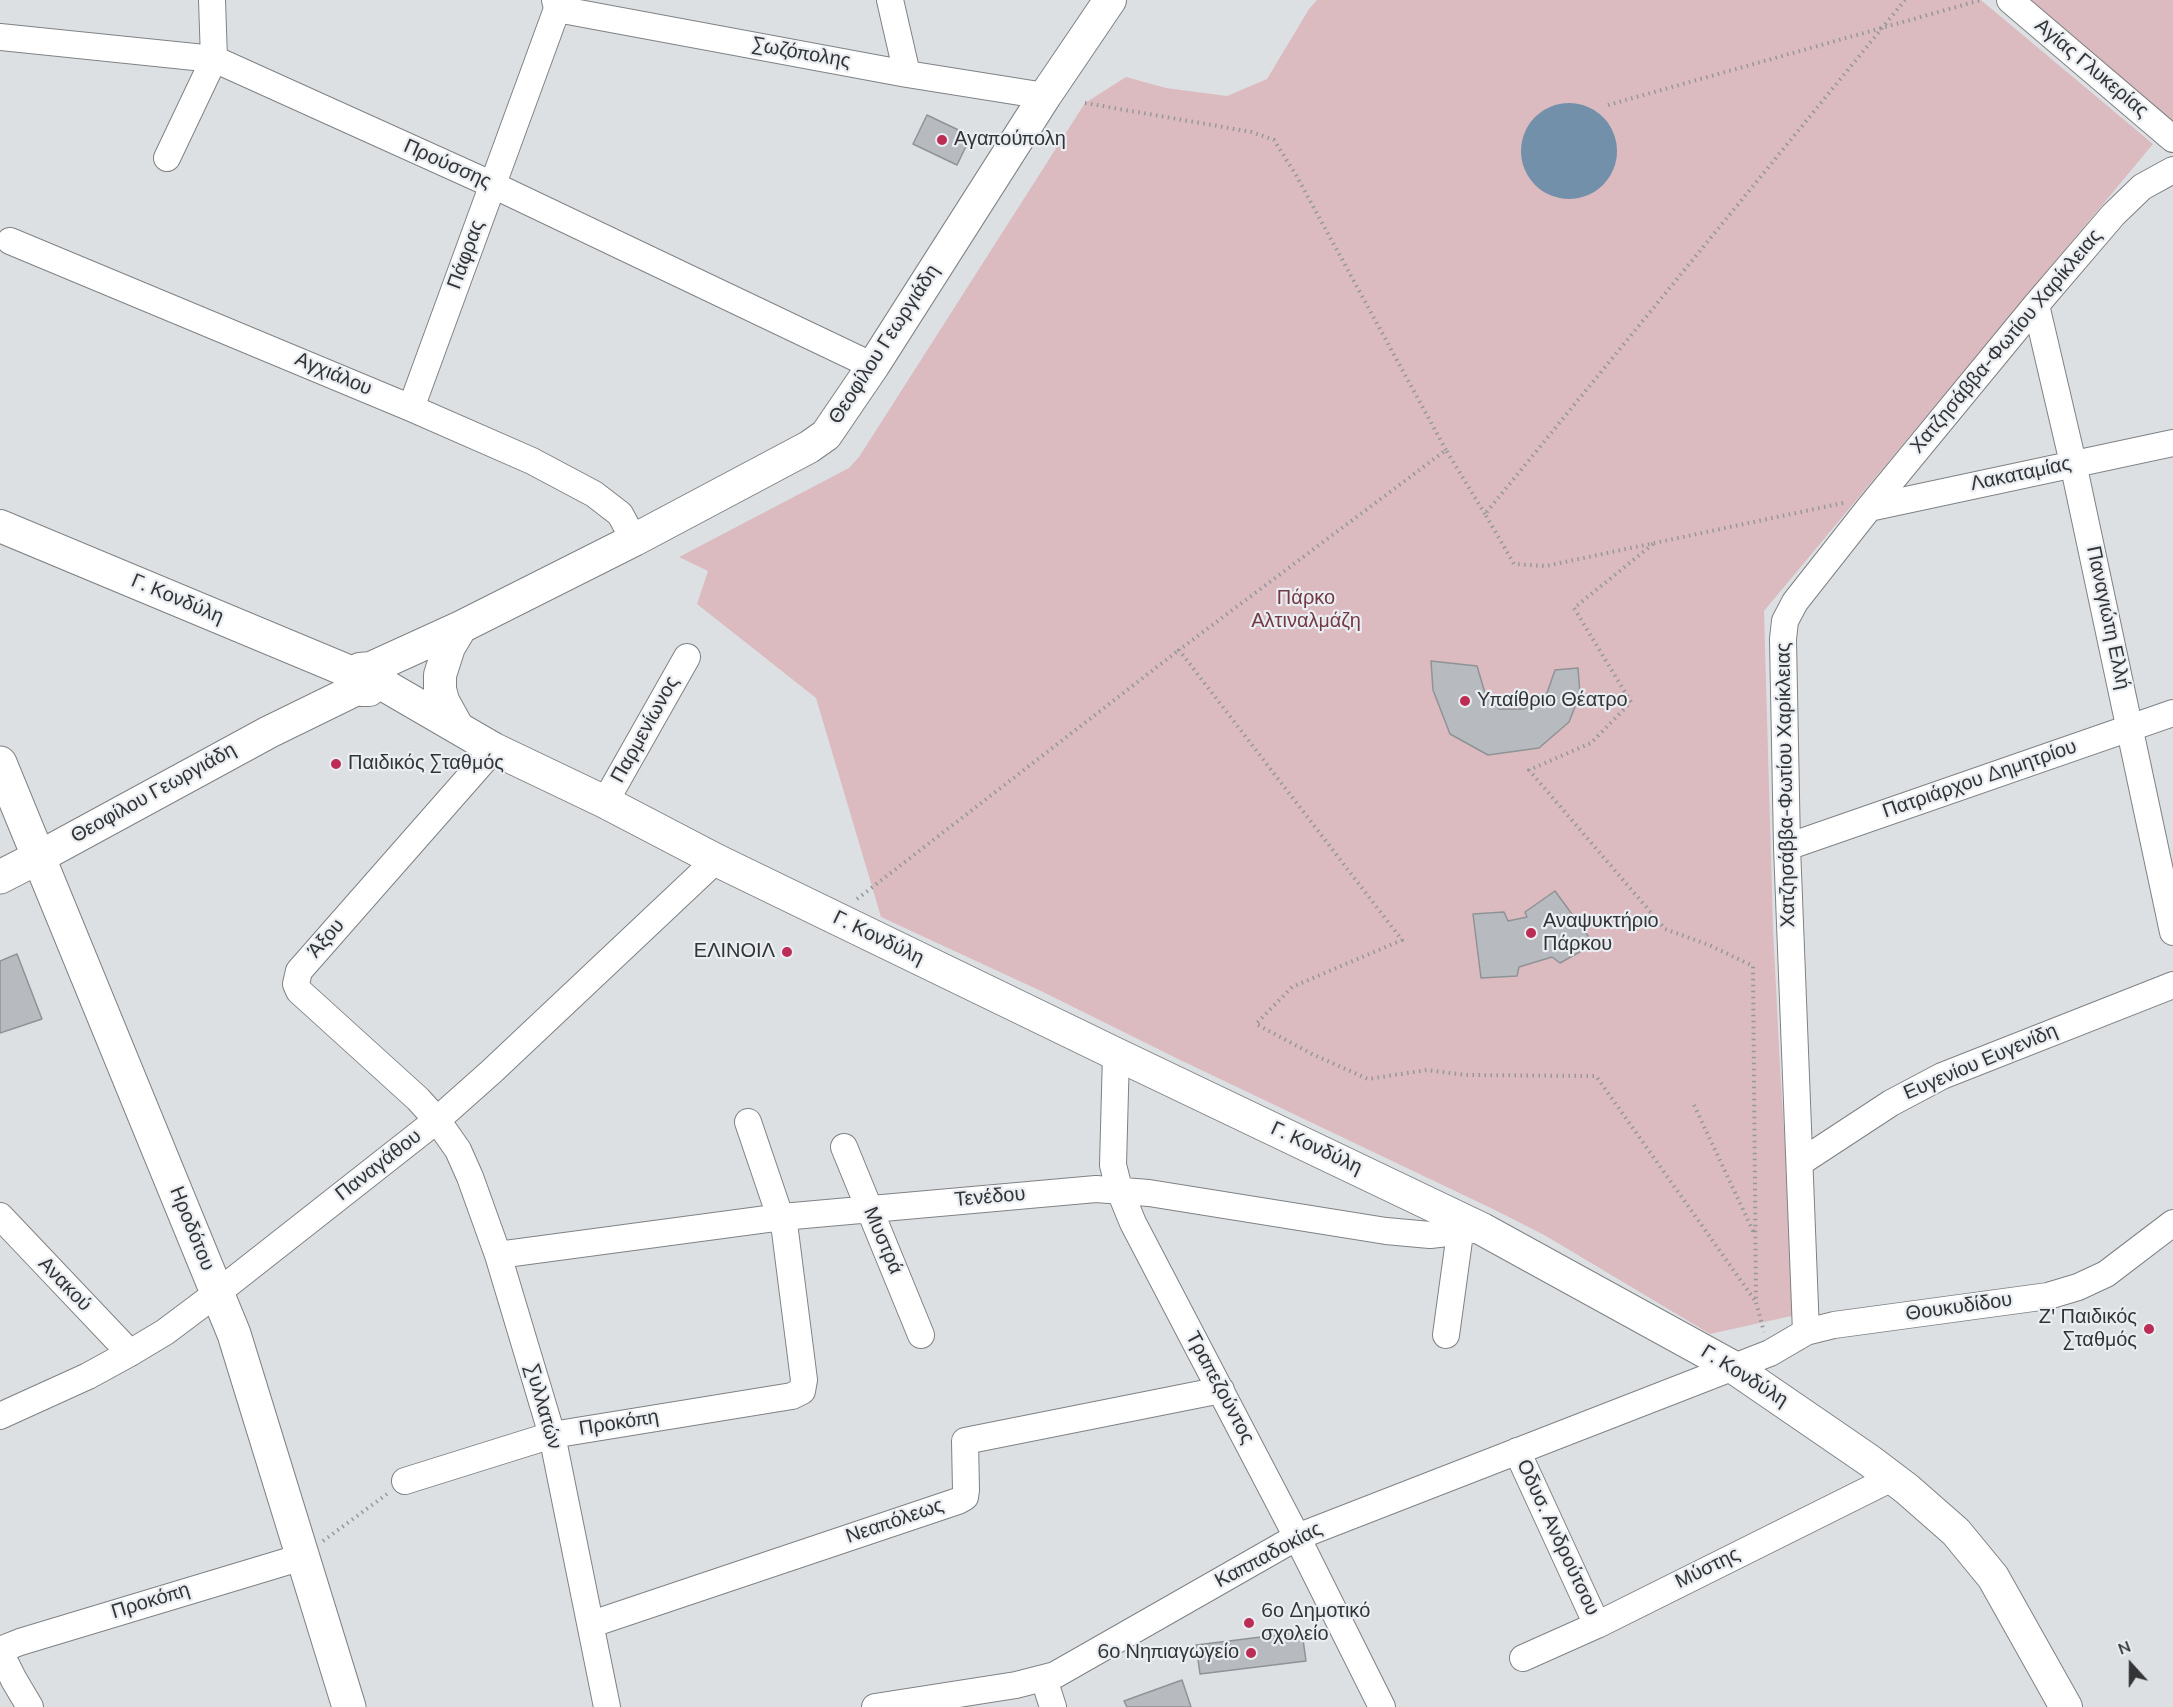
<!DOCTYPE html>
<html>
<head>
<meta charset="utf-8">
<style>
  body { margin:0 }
  #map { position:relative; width:2173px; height:1707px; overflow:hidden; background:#dde0e3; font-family:"Nunito Sans",sans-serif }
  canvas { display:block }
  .north { position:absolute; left:2101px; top:1635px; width:60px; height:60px; -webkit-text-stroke:4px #eaedf1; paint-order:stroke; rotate:339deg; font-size:16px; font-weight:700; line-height:24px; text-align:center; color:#323435 }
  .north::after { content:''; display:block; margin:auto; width:21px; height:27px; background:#323435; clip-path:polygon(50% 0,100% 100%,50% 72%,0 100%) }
</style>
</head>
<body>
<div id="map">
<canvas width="2173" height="1707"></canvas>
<div class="north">N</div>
</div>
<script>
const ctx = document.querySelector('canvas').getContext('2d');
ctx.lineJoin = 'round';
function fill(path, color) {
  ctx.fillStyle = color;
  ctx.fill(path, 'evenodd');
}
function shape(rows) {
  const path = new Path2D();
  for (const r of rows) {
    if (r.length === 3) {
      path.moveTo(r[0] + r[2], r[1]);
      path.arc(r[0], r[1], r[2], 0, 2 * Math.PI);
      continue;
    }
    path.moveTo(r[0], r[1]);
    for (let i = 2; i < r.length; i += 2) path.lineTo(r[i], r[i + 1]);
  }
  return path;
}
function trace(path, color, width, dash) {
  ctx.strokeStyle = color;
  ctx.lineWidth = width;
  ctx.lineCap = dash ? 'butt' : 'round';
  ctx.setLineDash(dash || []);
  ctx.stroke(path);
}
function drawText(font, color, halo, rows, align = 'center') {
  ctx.font = font + ' "Nunito Sans",sans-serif';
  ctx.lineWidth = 4.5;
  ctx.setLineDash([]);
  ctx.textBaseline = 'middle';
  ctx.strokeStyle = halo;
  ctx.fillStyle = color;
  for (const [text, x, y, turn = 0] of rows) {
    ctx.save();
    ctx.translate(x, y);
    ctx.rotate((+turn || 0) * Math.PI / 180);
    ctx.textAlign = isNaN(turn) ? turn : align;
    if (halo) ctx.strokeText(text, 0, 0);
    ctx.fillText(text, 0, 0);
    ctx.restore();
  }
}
fill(shape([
  [1317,0,1981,0,2153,144,1764,611,1773,928,1780,1067,1796,1315,1710,1334,1546,1236,1495,1210,1176,1058,1043,992,881,917,816,698,697,604,708,571,679,557,849,468,859,457,1085,103,1126,77,1166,88,1227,96,1267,79,1309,9],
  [2028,0,2173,0,2173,125]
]), '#dbbbbf');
fill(shape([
  [1569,151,48]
]), '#7390ab');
const building = shape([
  [927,115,971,136,957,165,913,144,927,115],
  [1431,661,1477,666,1485,693,1499,709,1524,709,1547,693,1555,670,1578,668,1580,694,1569,722,1539,748,1488,755,1450,734,1433,690,1431,661],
  [1555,891,1594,944,1560,963,1552,957,1519,967,1517,976,1481,978,1473,914,1504,912,1508,921,1527,917,1525,912,1555,891],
  [17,954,42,1019,0,1033,0,961,17,954],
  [1302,1632,1306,1661,1200,1674,1196,1645,1302,1632],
  [1182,1680,1191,1707,1127,1707,1124,1701,1182,1680]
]);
fill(building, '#b7babe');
trace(building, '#909396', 1.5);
const minor = shape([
  [890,0,907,74],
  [2010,0,2173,139],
  [557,9,907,74,1045,96],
  [0,37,214,59,493,185,873,366],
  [167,158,214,59,212,0],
  [10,241,411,408,532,461,594,494,620,514,634,540],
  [2036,305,2073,463,2173,932],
  [411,408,557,9,555,0],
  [1869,508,2173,443],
  [494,749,299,971,296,984,299,991,418,1099,437,1120,458,1150,470,1177,498,1255,552,1435,607,1707],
  [605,802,687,657],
  [1787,847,2173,713],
  [1116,1054,1113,1165,1119,1189,1133,1223,1297,1537,1382,1707],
  [844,1147,921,1335],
  [1801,1162,1891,1103,1942,1076,2173,985],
  [0,1216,130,1353],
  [498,1255,782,1217,1096,1189,1149,1193,1386,1231,1430,1235,1482,1229],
  [1806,1332,1787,847,1783,639,1785,621,1795,602,1869,508,2036,305,2113,215,2142,187,2173,170],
  [1446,1335,1460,1233],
  [0,1416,88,1376,130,1353,165,1332,217,1293,437,1120,491,1072,716,860],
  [1517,1451,1597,1625],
  [405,1481,552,1435,792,1396,802,1391,804,1380,785,1231,748,1122],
  [592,1624,958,1501,965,1497,966,1490,965,1441,1221,1390],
  [0,1650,20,1642,302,1557],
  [0,1652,14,1680,30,1707],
  [1523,1658,1597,1625,1892,1478],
  [1044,1679,1053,1707],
  [875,1707,1016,1685,1055,1675,1297,1537,1770,1353,1806,1332,1834,1325,2048,1296,2078,1287,2106,1274,2173,1223]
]);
const tertiary = shape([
  [0,526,355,674],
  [371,668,461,627,634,540,809,447,826,435,873,366,1045,96,1110,0],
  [377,681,369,690,362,690,356,685,355,674,360,669,371,668,376,673,377,681,494,749,605,802,716,860,1116,1054,1482,1229,1733,1367,1870,1461,1907,1489,1956,1532,1993,1577,2066,1707],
  [458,728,443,701,440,689,440,675,449,647,461,627],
  [39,857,269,732,359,688]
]);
const secondary = shape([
  [0,763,234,1334,349,1707],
  [0,877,39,857]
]);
trace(minor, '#7f8285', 28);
trace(tertiary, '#7f8285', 34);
trace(secondary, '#7f8285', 35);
trace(shape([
  [1085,103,1252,132,1274,140,1296,175,1446,450],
  [1608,105,1981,0],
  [1843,503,1546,566,1514,564,1485,514,1905,0],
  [1485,514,1446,450,1179,650,1402,940,1292,987,1256,1024,1314,1055,1368,1079,1427,1070,1466,1075,1596,1076,1756,1302],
  [1653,544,1574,608,1631,702,1591,743,1529,770,1665,929,1709,945,1753,966,1756,1302,1764,1332],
  [857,899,1179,650],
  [1694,1105,1754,1233],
  [323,1541,387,1494]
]), '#95989a', 4, [1.5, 4.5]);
trace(minor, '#fff', 26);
trace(tertiary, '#fff', 32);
trace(secondary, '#fff', 33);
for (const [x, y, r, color] of [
  [942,140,6,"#bc2d56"],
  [1465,701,6,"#bc2d56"],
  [336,764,6,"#bc2d56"],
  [1531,933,6,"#bc2d56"],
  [787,952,6,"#bc2d56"],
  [2149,1329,6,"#bc2d56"],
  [1249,1623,6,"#bc2d56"],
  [1251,1653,6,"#bc2d56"]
]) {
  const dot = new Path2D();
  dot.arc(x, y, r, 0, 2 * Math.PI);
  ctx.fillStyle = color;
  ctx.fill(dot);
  trace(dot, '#eaedf1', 2);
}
drawText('20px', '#323435', '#eaedf1', [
  ["Σωζόπολης",801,54,10],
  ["Αγίας Γλυκερίας",2091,69,40],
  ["Προύσσης",447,165,24],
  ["Πάφρας",467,255,-70],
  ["Χατζησάββα-Φωτίου Χαρίκλειας",2007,342,-50],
  ["Θεοφίλου Γεωργιάδη",885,345,-57],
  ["Αγχιάλου",333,375,23],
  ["Λακαταμίας",2021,475,-12],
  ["Γ. Κονδύλη",177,600,23],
  ["Παναγιώτη Ελλή",2107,618,78],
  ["Παρμενίωνος",646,730,-61],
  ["Πατριάρχου Δημητρίου",1980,780,-19],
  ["Χατζησάββα-Φωτίου Χαρίκλειας",1787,785,-91],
  ["Θεοφίλου Γεωργιάδη",154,794,-29],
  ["Άξου",327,939,-49],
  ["Γ. Κονδύλη",878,939,26],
  ["Ευγενίου Ευγενίδη",1981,1063,-23],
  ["Γ. Κονδύλη",1316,1149,25],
  ["Παναγάθου",379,1166,-38],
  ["Τενέδου",990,1198,-5],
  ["Ηροδότου",191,1229,68],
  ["Μυστρά",882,1241,67],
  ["Ανακού",64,1285,46],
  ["Θουκυδίδου",1959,1308,-8],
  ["Γ. Κονδύλη",1744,1377,32],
  ["Τραπεζούντος",1219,1388,62],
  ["Συλλατών",542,1407,74],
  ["Προκόπη",619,1424,-9],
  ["Νεαπόλεως",895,1522,-19],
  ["Οδυσ. Ανδρούτσου",1557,1538,65],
  ["Καππαδοκίας",1269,1556,-28],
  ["Μύστης",1708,1569,-26],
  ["Προκόπη",151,1602,-17]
]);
drawText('20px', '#323435', '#eaedf1', [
  ["Αγαπούπολη",954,140],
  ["Υπαίθριο Θέατρο",1477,701],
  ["Παιδικός Σταθμός",348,764],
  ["Αναψυκτήριο",1543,922],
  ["Πάρκου",1543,945],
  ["ΕΛΙΝΟΙΛ",775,952,"right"],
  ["Ζ' Παιδικός",2137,1318,"right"],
  ["Σταθμός",2137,1341,"right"],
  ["6ο Δημοτικό",1261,1612],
  ["σχολείο",1261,1635],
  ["6ο Νηπιαγωγείο",1239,1653,"right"]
], 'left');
drawText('20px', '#733a44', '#eaedf1', [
  ["Πάρκο",1306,599],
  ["Αλτιναλμάζη",1306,622]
]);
</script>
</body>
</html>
